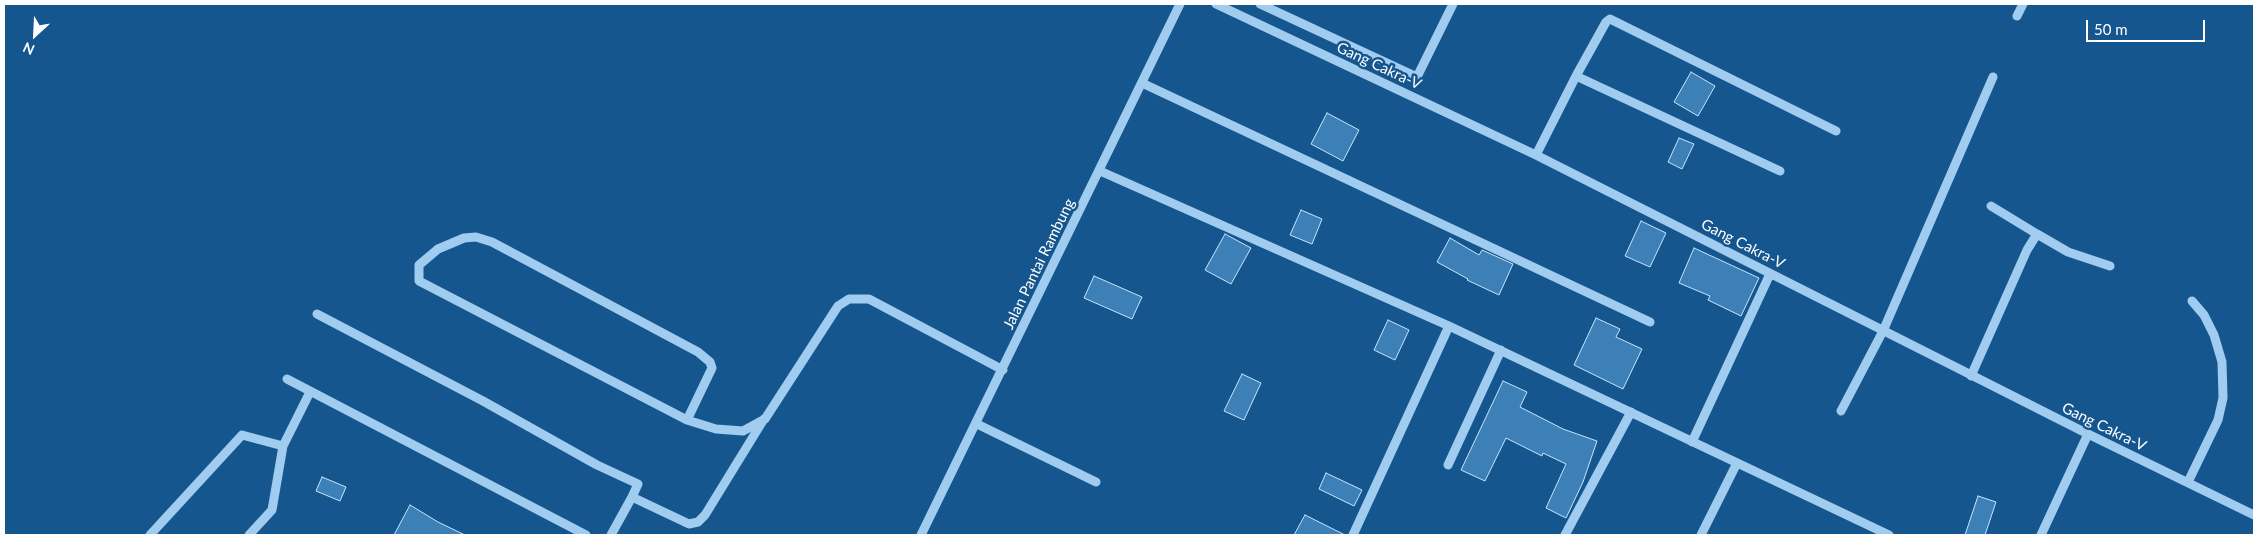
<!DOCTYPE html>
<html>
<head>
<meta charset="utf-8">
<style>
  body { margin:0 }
  #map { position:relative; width:2258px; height:539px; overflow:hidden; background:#15568e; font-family:Lato,sans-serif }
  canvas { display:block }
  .frame { position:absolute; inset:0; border:5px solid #fff; pointer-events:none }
  .north { position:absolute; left:10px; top:10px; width:50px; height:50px; -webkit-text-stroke:4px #15568e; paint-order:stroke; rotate:205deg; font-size:14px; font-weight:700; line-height:20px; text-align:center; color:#fff }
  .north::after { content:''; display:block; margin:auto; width:18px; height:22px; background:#fff; clip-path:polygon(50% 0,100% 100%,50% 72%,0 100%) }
  .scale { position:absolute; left:2086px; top:20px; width:119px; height:22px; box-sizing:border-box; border:2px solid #fff; border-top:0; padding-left:6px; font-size:15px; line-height:18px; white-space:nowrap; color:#fff; -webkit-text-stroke:4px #15568e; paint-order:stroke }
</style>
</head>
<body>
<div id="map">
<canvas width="2258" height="539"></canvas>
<div class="frame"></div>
<div class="north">N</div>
<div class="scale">50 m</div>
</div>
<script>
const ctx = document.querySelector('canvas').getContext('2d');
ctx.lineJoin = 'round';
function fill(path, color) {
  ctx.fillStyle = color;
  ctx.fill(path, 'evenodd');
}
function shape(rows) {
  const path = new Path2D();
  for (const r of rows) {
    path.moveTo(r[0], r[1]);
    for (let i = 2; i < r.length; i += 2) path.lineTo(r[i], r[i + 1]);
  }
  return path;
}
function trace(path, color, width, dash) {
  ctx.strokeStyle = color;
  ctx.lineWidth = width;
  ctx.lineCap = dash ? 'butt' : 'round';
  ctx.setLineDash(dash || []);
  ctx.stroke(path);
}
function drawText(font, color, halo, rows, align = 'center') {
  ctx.font = font + ' Lato,sans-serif';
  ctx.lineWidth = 5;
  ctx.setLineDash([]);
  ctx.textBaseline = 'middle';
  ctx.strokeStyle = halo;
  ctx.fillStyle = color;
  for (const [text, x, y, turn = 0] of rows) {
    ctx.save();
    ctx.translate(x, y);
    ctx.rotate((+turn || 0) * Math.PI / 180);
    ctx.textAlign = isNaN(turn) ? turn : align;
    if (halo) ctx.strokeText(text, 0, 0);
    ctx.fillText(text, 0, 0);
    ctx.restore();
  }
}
const building = shape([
  [1691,72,1715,86,1698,116,1674,102,1691,72],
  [1327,113,1359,130,1343,161,1311,144,1327,113],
  [1679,138,1694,144,1682,169,1668,162,1679,138],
  [1301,210,1322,219,1312,244,1290,235,1301,210],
  [1641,221,1666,233,1650,267,1625,256,1641,221],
  [1225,234,1251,248,1231,284,1205,270,1225,234],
  [1450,238,1479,255,1482,250,1513,264,1499,295,1467,280,1468,279,1437,262,1450,238],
  [1694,248,1759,278,1741,316,1708,300,1710,296,1679,283,1694,248],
  [1094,276,1142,297,1132,319,1084,298,1094,276],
  [1596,318,1620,329,1616,337,1642,349,1623,389,1574,365,1596,318],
  [1388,320,1409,330,1395,360,1374,350,1388,320],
  [1242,374,1261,383,1244,420,1224,411,1242,374],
  [1503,381,1527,392,1520,407,1563,429,1597,441,1583,482,1566,518,1546,508,1566,464,1543,453,1542,456,1506,438,1485,481,1461,470,1503,381],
  [1326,473,1362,490,1354,506,1319,489,1326,473],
  [322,477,346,487,340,501,316,491,322,477],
  [1978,496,1996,502,1985,535,1965,535,1978,496],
  [410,505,438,522,465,535,394,535,410,505],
  [1305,515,1345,535,1294,535,1305,515]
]);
fill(building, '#3d80b7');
trace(building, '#c7e4fc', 1);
trace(shape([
  [1216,4,1536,155,2088,434,2254,515],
  [1260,4,1417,77,1453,4],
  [2017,16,2023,4],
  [1576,76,1780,171],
  [1142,83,1650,322],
  [1536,155,1576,76,1606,22,1610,19,1836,131],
  [1100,171,1449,326,1889,535],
  [1991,206,2037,234],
  [317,314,483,401,597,465,638,484,632,497,689,524,698,522,705,515,764,419],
  [1971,376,2027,250,2037,234,2068,252,2110,266],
  [287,379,586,535],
  [1841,411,1883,331,1993,77],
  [687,420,712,368,710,362,698,352,492,242,476,237,464,238,438,249,419,265,419,281,687,420,716,429,743,431,765,419,838,306,849,299,869,299,1003,370],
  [977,424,1096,482],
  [1692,442,1770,274],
  [1448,465,1501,350],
  [2188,482,2218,420,2223,398,2222,362,2214,335,2204,315,2192,301],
  [150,535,242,435,283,446],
  [249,535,272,510,283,446,310,392],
  [611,535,632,497],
  [921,535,1180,4],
  [1353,535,1449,326],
  [1565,535,1631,412],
  [1701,535,1737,463],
  [2041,535,2088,434]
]), '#a0ccf0', 9);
drawText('15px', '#fff', '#15568e', [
  ["Gang Cakra-V",1379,66,25],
  ["Gang Cakra-V",1743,244,27],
  ["Jalan Pantai Rambung",1039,264,-64],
  ["Gang Cakra-V",2104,427,26]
]);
</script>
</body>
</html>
